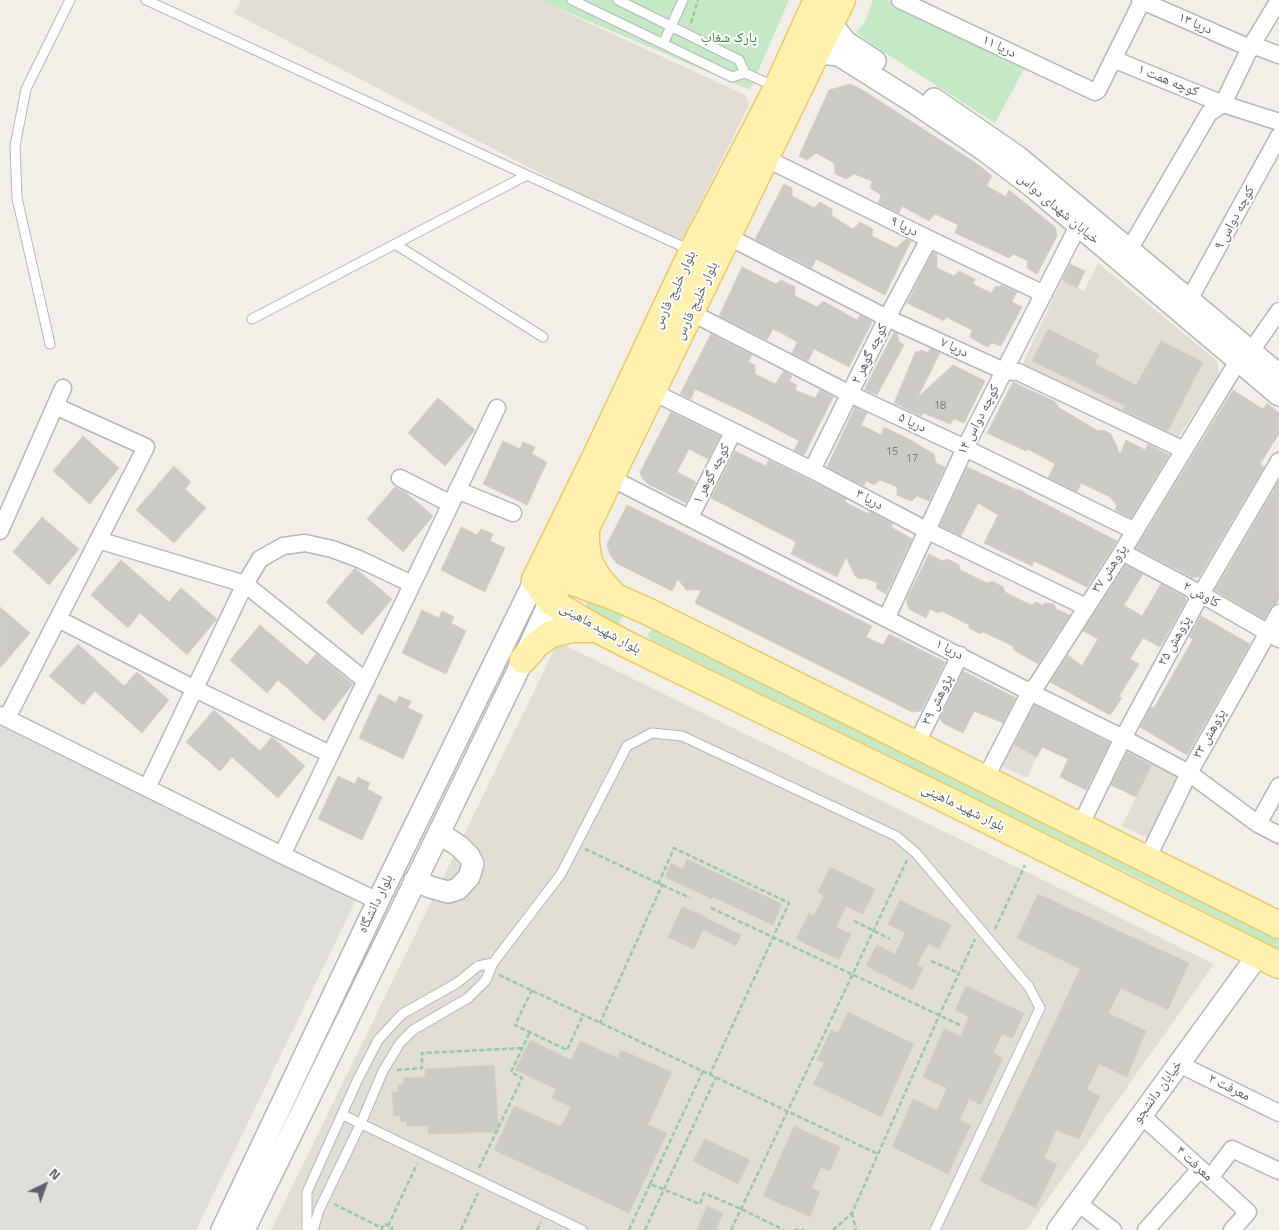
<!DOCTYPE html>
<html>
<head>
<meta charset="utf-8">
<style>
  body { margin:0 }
  #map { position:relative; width:1279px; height:1230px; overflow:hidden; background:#f1efe8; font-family:"Titillium Web",sans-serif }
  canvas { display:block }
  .north { position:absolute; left:20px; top:1160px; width:50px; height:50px; -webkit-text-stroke:4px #fff; paint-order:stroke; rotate:42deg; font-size:14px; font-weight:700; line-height:20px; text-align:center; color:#5f6368 }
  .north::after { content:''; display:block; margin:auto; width:18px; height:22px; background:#5f6368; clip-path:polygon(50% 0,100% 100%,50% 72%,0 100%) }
</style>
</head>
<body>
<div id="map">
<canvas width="1279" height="1230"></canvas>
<div class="north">N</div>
</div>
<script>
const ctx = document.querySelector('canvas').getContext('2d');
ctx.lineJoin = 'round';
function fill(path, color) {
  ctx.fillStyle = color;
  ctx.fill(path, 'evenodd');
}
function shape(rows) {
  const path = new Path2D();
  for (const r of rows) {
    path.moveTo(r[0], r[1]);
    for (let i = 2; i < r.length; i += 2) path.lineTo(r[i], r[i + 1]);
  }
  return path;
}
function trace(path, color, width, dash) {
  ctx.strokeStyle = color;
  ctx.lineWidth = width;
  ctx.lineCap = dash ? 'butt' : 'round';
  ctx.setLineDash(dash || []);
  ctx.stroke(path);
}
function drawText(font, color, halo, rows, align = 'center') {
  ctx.font = font + ' "Titillium Web","Noto Naskh Arabic",sans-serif';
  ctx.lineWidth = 4;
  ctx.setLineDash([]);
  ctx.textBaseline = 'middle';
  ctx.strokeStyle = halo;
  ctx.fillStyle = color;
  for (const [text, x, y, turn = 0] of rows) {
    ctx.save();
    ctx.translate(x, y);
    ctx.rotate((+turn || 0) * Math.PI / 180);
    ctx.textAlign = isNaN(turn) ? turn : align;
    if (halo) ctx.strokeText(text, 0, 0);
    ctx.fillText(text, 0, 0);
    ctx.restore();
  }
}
fill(shape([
  [0,726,356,900,196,1230,0,1230]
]), '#e0deda');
fill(shape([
  [241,0,539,0,745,95,748,101,748,107,679,246,234,13],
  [1098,263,1217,361,1219,376,1177,439,1022,365,1062,280,1084,291],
  [558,642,1214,964,1026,1230,271,1230],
  [1030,703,1056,716,1027,778,1002,766],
  [1153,762,1180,776,1150,839,1122,826]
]), '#e1ded6');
fill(shape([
  [539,0,789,0,750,90],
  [873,0,887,0,1024,69,995,123,873,45,856,32,865,22],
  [588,601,594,601,625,615,620,619,619,626,611,625,587,608,586,603],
  [650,631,655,631,1150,872,1279,938,1279,949,1145,881,651,640,648,636]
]), '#c5e8c5');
const building = shape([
  [850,84,861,89,976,163,992,176,987,186,1006,197,1009,190,1055,227,1057,236,1037,274,1027,268,1028,261,1013,254,1009,258,955,233,958,225,948,220,935,214,929,221,902,206,899,213,878,203,881,195,870,188,872,181,854,174,846,179,835,174,834,163,816,153,807,160,799,156,829,90,850,84],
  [784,184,792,188,792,196,814,208,820,202,832,209,832,216,853,229,860,222,873,229,872,236,896,248,906,239,911,241,885,295,816,259,812,268,755,239,784,184],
  [933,252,937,254,937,268,954,276,959,271,975,279,973,284,991,293,996,286,1000,287,1001,285,1017,292,1012,302,1022,307,1001,346,992,343,987,347,970,337,972,330,946,317,944,321,907,303,933,252],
  [1070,264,1085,271,1077,288,1062,280,1070,264],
  [742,267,776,284,781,280,795,287,795,296,817,307,823,301,857,320,860,315,872,322,849,367,814,349,808,361,792,353,797,342,785,335,773,329,767,340,719,316,742,267],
  [1048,329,1099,355,1095,364,1136,385,1161,341,1203,362,1168,431,1123,410,1125,406,1032,361,1048,329],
  [894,332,897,333,899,342,904,345,877,395,865,390,866,386,894,332],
  [711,334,752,355,748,362,755,365,755,374,775,384,784,371,792,376,789,381,797,385,795,390,815,398,820,390,832,396,833,398,804,455,794,450,799,441,748,414,695,389,691,399,680,394,711,334],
  [930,348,940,353,918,397,953,365,985,381,964,423,954,419,950,424,923,413,921,416,894,403,916,351,920,352,921,350,928,353,930,348],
  [1013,382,1056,402,1055,404,1058,405,1058,407,1098,431,1103,430,1111,434,1120,454,1126,440,1145,450,1148,444,1169,455,1131,518,1115,510,1117,506,1110,497,1081,483,1077,492,1048,478,1055,464,1028,449,1026,451,987,433,1013,382],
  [1233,390,1263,409,1267,403,1279,413,1279,434,1260,464,1264,467,1199,577,1193,578,1136,548,1233,390],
  [438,398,475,430,445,466,408,433,438,398],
  [855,407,867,413,861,425,881,435,884,427,907,438,934,454,936,463,945,467,929,501,917,496,912,501,904,498,897,495,897,487,880,480,874,485,866,481,864,486,827,467,855,407],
  [671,412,720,436,708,459,689,449,677,472,696,482,686,503,648,484,642,478,640,472,671,412],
  [83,436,119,468,90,504,53,471,83,436],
  [503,441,520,449,523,442,535,447,532,454,547,462,527,505,483,484,503,441],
  [735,451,766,466,769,460,807,479,846,499,845,502,868,514,869,511,893,524,891,527,912,539,886,594,876,588,878,583,865,578,860,579,855,576,846,557,837,577,791,554,796,542,711,498,735,451],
  [174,466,191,482,185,489,206,508,174,543,136,510,174,466],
  [967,467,1015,489,1021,490,1026,494,1117,541,1087,587,1034,561,1032,566,984,543,998,515,978,503,961,536,940,526,967,467],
  [1279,481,1279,598,1276,604,1271,608,1264,619,1215,590,1279,481],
  [395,487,405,492,433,516,403,552,367,519,395,487],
  [627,505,872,626,866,637,883,645,889,634,945,662,921,711,912,712,695,603,701,590,686,590,678,579,672,591,616,563,610,555,607,544,627,505],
  [42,517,79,549,49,585,13,552,42,517],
  [461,527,477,535,481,529,493,534,490,541,505,548,485,592,441,570,461,527],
  [929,554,942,561,948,559,959,565,960,570,987,583,992,581,1003,587,1005,592,1031,605,1037,602,1043,606,1044,603,1054,604,1056,609,1070,615,1038,664,1014,650,1013,646,983,632,980,634,969,628,969,625,942,611,938,613,930,609,926,618,909,609,907,604,907,598,929,554],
  [121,560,169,602,181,588,217,619,187,655,140,613,128,628,91,595,121,560],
  [1125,565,1143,574,1124,605,1142,616,1161,584,1185,597,1186,601,1160,647,1143,638,1130,659,1139,664,1119,696,1122,698,1110,715,1050,682,1068,655,1082,666,1098,639,1083,631,1125,565],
  [355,568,392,599,362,635,326,602,355,568],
  [0,607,30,633,0,668,0,607],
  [422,610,439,618,442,611,454,617,451,623,466,631,446,674,402,653,422,610],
  [1201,616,1250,644,1187,755,1140,727,1151,707,1154,708,1193,639,1189,637,1201,616],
  [260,625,307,665,316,654,353,684,324,721,278,680,267,693,230,660,260,625],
  [78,644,124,686,137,672,169,700,142,733,95,691,83,705,49,676,78,644],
  [963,671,1016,698,1003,723,974,711,963,733,943,723,940,719,963,671],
  [379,694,396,703,399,696,411,701,408,708,423,715,403,759,359,738,379,694],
  [1034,705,1110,743,1086,790,1060,777,1068,759,1042,747,1037,757,1014,745,1034,705],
  [214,710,260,751,272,737,305,766,278,798,232,757,220,771,186,742,214,710],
  [1127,752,1152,765,1136,797,1111,785,1127,752],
  [338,776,355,784,358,777,370,783,367,789,382,797,362,840,318,819,338,776],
  [687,859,782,904,773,925,713,897,712,899,665,877,671,863,683,869,687,859],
  [830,867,875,889,863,914,846,906,836,927,851,934,839,960,796,939,809,913,814,916,824,896,818,892,830,867],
  [1038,894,1189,963,1168,1010,1121,988,1108,1013,1146,1031,1127,1077,1099,1064,1087,1089,1100,1096,1079,1139,1056,1130,1044,1158,1057,1164,1036,1208,980,1181,1080,969,1017,938,1038,894],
  [900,900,951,925,939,949,928,944,917,965,923,968,913,990,866,966,877,945,895,954,905,933,888,924,900,900],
  [682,907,704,916,704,917,741,935,736,946,703,930,694,949,668,937,682,907],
  [966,986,1024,1013,1013,1038,1002,1034,993,1053,1003,1058,981,1105,969,1099,960,1120,971,1125,948,1174,892,1147,913,1099,937,1110,947,1088,923,1077,944,1029,961,1036,969,1017,955,1010,966,986],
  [848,1012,914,1044,881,1117,813,1084,824,1063,817,1060,831,1030,838,1033,848,1012],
  [530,1040,571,1060,580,1041,618,1058,621,1050,672,1072,648,1125,667,1133,629,1213,494,1150,514,1106,561,1127,571,1107,552,1098,556,1089,515,1070,530,1040],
  [494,1065,499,1132,428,1134,428,1126,407,1126,406,1121,401,1122,400,1115,394,1116,392,1092,398,1092,398,1085,404,1084,403,1078,425,1077,425,1069,494,1065],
  [794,1126,840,1147,830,1171,821,1167,812,1188,820,1192,810,1217,763,1196,794,1126],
  [705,1139,750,1160,738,1184,693,1161,705,1139],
  [707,1206,723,1213,716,1230,697,1230,707,1206]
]);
fill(building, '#cccac5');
trace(building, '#d6d1c6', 1);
const service = shape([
  [146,0,690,250],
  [572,0,732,77,745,73,776,87],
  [618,0,739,60,745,73],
  [663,44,683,0],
  [395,244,543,337],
  [252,319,527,175],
  [50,344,17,198,15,146,26,89,70,0],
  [343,1115,582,1230],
  [307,1230,307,1192,357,1081,378,1040,402,1014,457,983,478,966,493,963],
  [313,1230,319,1210,361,1123,383,1071,400,1043,413,1030,468,998,486,980,493,963,561,874,627,746,652,733,682,736,896,836,916,853,1029,987,1040,1008,935,1230]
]);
const minor = shape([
  [900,0,1095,92,1098,90,1142,1],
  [1140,0,1250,48,1258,47,1279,55],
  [1113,59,1223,104,1279,122],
  [765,158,929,239,1044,294],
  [727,236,887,318,1004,371,1018,372,1184,450],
  [1129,250,1209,113,1223,104,1250,48,1279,0],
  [1189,300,1279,136],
  [692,313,850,394,965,448,1135,531],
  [1251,351,1279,311],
  [653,392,812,470,928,531,1086,607],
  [812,470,887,318,929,239],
  [400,478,451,504],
  [611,478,1030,692,1123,738,1189,773,1258,824,1279,835],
  [457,490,513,513],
  [690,517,733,432],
  [0,531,63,388],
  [98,540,245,584,366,681],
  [1122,552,1201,594,1279,639],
  [887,617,965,448,1078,226],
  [58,619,195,689,330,754],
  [0,715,282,855,378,901],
  [7,718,146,447,55,406],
  [916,745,960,655],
  [985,779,1030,692,1038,683,1122,552,1238,361],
  [147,788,245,584,260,559,283,546,305,543,332,549,359,559,412,584],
  [1258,824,1279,786],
  [1080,826,1123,738,1201,594,1279,461],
  [282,855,497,408],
  [1147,859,1189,773,1279,613],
  [1179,1064,1279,1113],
  [1141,1115,1248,1212,1232,1230],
  [1210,1178,1232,1149,1279,1171],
  [1078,1203,1113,1230],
  [1146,1230,1200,1169]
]);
const tertiary = shape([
  [831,24,846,42,875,61],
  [818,53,839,55,912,101,984,150,1033,187,1279,395],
  [934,99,1018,157,1279,375],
  [415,880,430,887,448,892,458,889,469,877,473,864,469,856,459,846,439,833],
  [222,1230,378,901,535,580],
  [244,1230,439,833,523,660,550,601],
  [1058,1230,1258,955]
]);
const primary = shape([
  [586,529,586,544,589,562,599,579,615,597],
  [535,580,550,601,597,629,630,646,949,801,1279,965],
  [535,580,562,578,615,597,647,611,1279,925],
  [535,580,596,456,692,252,777,88,817,0],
  [554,594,842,0],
  [523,660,537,644,551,634,572,629,597,629]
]);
trace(service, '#b5b8bc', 11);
trace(minor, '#b5b8bc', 19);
trace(tertiary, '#b5b8bc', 24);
trace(primary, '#f2c960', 29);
trace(shape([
  [691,23,698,0],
  [585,849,662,885,600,1023],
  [658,884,674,848,789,903,710,1074],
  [662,885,690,898],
  [711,908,960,1025],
  [854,921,890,939],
  [995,929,1025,865],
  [931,961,959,973],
  [499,975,878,1154],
  [532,990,515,1025,567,1050,583,1015],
  [397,1070,422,1068,422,1053,522,1048],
  [479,1168,522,1078,511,1072,530,1032],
  [650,1184,703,1071],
  [334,1204,382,1228],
  [852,1213,856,1230],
  [388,1226,417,1164],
  [381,1230,384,1224,392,1227,391,1230],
  [461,1230,478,1193],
  [537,1230,541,1222],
  [629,1230,650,1184,700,1204,704,1193,741,1209,784,1230],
  [645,1230,716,1077],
  [731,1230,907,860],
  [794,1230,804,1230],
  [833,1230,852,1213,939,1016,975,939]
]), '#9cc7a9', 2.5, [5, 2.5]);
trace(service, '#fff', 9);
trace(minor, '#fff', 16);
trace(tertiary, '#fff', 21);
trace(primary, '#fff2af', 26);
drawText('11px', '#7a7d7f', null, [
  ["18",940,406],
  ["15",892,452],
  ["17",912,459]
]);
drawText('14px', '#5f6368', '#fff', [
  ["دریا ۱۳",1195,24,23],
  ["دریا ۱۱",999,47,25],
  ["کوچه همت ۱",1168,81,22],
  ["خیابان شهدای دواس",1058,209,40],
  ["کوچه دواس ۹",1235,218,-62],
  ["دریا ۹",904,227,26],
  ["بلوار خلیج ‌فارس",675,290,-65],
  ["بلوار خلیج‌ فارس",697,301,-65],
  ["دریا ۷",954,348,24],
  ["کوچه گوهر ۲",870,354,-64],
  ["کوچه دواس ۱۴",979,420,-63],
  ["دریا ۵",912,423,25],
  ["کوچه گوهر ۱",712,474,-63],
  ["دریا ۳",869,500,28],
  ["پژوهش ۳۷",1110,569,-57],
  ["کاوش ۲",1201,595,29],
  ["بلوار شهید ماهینی",600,629,29],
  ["پژوهش ۳۵",1175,641,-61],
  ["دریا ۱",949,650,27],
  ["پژوهش ۳۹",938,700,-64],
  ["پژوهش ۳۳",1210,734,-61],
  ["بلوار شهید ماهینی",963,808,26],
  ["بلوار دانشگاه",376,904,-64],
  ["معرفت ۲",1229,1088,26],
  ["خیابان دانشجو",1158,1092,-54],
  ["معرفت ۴",1194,1164,43]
]);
drawText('14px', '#348238', '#fff', [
  ["پارک شغاب",729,39]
]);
</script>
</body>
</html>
